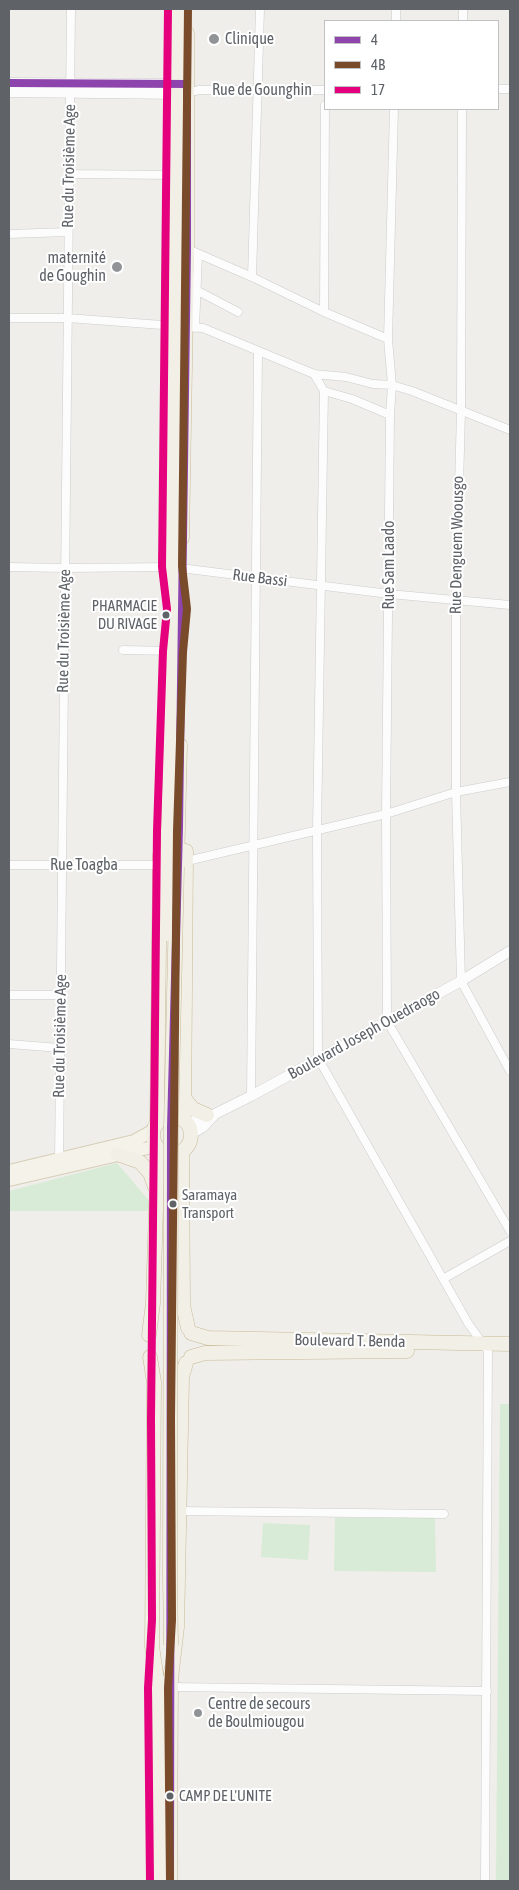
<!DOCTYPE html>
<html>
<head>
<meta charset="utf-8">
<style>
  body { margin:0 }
  #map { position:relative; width:519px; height:1890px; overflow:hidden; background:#efeeea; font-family:"Asap Condensed",sans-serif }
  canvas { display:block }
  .frame { position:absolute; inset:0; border:10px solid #5f6368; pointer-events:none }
  .legend { position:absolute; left:324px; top:20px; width:175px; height:90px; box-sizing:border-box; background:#fff; border:1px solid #bfc1c3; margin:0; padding:6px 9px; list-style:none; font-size:15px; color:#5f6368 }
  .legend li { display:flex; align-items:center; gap:10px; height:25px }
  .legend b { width:25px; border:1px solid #bfc1c3 }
</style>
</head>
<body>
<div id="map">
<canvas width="519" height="1890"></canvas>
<div class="frame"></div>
<ul class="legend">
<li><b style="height:6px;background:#8e44ad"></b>4</li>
<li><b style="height:6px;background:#7a4b2a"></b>4B</li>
<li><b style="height:6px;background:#e5007d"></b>17</li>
</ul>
</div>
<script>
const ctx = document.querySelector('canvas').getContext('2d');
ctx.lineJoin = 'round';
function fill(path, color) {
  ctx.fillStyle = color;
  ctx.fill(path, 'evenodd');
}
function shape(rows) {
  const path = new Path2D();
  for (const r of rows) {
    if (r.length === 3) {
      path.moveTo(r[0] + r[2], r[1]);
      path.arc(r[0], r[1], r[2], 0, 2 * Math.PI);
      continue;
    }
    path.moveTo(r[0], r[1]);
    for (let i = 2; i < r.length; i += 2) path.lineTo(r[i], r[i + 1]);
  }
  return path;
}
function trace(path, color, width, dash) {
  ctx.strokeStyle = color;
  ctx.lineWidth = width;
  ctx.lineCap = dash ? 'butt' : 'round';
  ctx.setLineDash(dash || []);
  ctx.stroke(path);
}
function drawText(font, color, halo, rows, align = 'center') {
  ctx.font = font + ' "Asap Condensed",sans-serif';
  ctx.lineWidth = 4;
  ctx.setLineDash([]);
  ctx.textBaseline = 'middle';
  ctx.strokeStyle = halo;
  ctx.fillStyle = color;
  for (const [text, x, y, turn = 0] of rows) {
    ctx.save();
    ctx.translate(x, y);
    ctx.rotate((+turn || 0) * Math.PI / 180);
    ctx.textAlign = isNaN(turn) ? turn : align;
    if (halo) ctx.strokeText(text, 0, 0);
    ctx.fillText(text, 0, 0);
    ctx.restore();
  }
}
fill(shape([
  [117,1163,150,1202,150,1208,146,1211,9,1211,9,1191],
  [500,1404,510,1404,510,1881,496,1881],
  [335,1518,435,1518,436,1572,334,1571],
  [263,1523,310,1525,308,1560,261,1557]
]), '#d8ebd6');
const minor = shape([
  [396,21,396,9],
  [463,21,463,9],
  [498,89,510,89],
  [186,93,199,90,325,90],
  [394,109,388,339,392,385,390,415,386,814,387,1021,510,1231],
  [462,109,461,411,456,600,456,792,461,981,510,1071],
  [69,174,176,175],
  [9,234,68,232],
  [185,248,252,277,324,312,388,339],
  [252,277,260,9],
  [196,290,238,312],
  [324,312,325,105],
  [9,318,67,318,203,328,314,374,346,377,373,384,392,385,412,391,510,430],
  [195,328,198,254],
  [314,374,324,391,352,399,390,415],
  [324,391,317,831,318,1058,468,1323,488,1351,485,1881],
  [9,567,65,568,172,567,389,594,510,605],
  [123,650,173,651],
  [187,861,386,814,456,792,510,782],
  [9,865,159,865],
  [9,995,61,995],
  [9,1044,60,1048],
  [251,1096,258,352],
  [59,1162,71,9],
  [443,1279,510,1241],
  [179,1511,444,1514],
  [171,1687,487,1691]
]);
const tertiary = shape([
  [9,83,183,84],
  [9,92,183,94],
  [188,1124,202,1117,215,1114,251,1096,461,981,510,951],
  [191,1134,203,1127,215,1114]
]);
const primary = shape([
  [9,1171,134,1141,154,1130],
  [9,1180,157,1146]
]);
const trunk = shape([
  [182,538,187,249,187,33],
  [177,867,180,745],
  [167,868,173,651,177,609,172,567,178,9],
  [184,1098,193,1109,207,1115],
  [172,1135,19],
  [184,1120,186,851],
  [157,1124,160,855],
  [182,1151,183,1305,188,1328],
  [117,1154,140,1162,150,1173,155,1187],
  [191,1333,208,1338,510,1344],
  [149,1335,153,1303,158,1148],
  [150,1357,154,1382,152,1646,158,1688],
  [191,1357,205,1353,407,1351],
  [171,1679,177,1627,182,1377,186,1363],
  [159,1681,160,1881],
  [170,1881,171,1670]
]);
trace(minor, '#cbcccc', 9);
trace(tertiary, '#cbcccc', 11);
trace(primary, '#d7ceb8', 14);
trace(trunk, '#c8b996', 15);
trace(minor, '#fdfcfc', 8);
trace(tertiary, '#fdfcfc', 10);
trace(primary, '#f4f2e9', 12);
trace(trunk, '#f2f0e6', 14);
const trunkBridge = shape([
  [166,934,167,868],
  [171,1645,170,1575,171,1127,177,867]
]);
trace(trunkBridge, '#c8b996', 15, []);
trace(trunkBridge, '#f2f0e6', 14);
trace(shape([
  [9,83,187,84,187,249,179,828,171,1127,170,1881]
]), '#8e44ad', 8);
trace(shape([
  [170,1881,168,1688,172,1620,171,1418,177,831,183,652,187,609,182,566,188,9]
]), '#7a4b2a', 8);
trace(shape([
  [150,1881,148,1688,152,1620,151,1418,157,831,163,651,167,609,162,567,168,9]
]), '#e5007d', 8);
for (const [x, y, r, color] of [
  [214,39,6,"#919496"],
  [117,267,6,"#919496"],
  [166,615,4.5,"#5f6368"],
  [173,1204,4.5,"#5f6368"],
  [198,1713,5,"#919496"],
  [170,1796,4.5,"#5f6368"]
]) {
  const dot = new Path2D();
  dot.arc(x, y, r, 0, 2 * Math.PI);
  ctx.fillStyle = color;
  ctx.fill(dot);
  trace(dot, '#fff', 2);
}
drawText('15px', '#5f6368', '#fff', [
  ["PHARMACIE",157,606,"right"],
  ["DU RIVAGE",157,624,"right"],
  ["Saramaya",182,1195],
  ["Transport",182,1213],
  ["CAMP DE L'UNITE",179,1796]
], 'left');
drawText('16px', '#5f6368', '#fff', [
  ["Clinique",225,39],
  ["maternité",106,258,"right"],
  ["de Goughin",106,276,"right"],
  ["Centre de secours",208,1704],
  ["de Boulmiougou",208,1722]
], 'left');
drawText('16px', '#5f6368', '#fff', [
  ["Rue de Gounghin",262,90],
  ["Rue du Troisième Age",69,166,-89],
  ["Rue Denguem Woousgo",457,545,-89],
  ["Rue Sam Laado",389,565,-90],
  ["Rue Bassi",260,578,7],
  ["Rue du Troisième Age",64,631,-89],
  ["Rue Toagba",84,865],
  ["Boulevard Joseph Ouedraogo",364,1034,-29],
  ["Rue du Troisième Age",60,1036,-89],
  ["Boulevard T. Benda",350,1341,1]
]);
</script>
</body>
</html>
